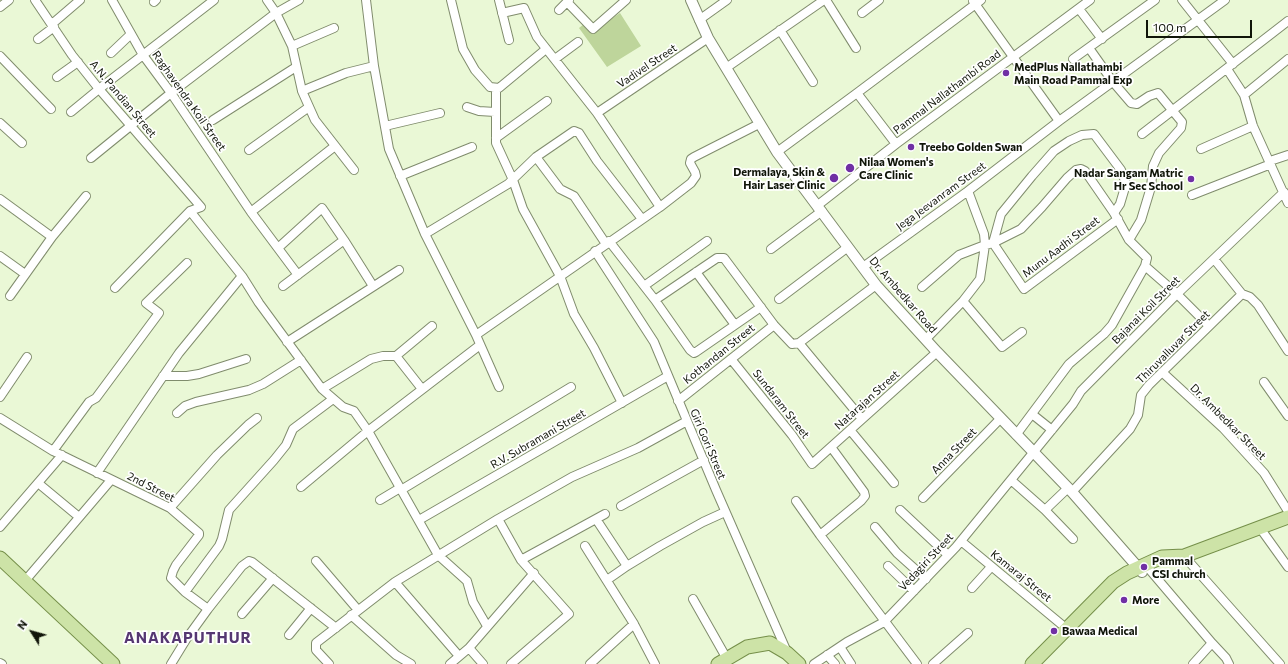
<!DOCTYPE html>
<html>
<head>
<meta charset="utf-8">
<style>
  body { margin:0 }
  #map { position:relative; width:1288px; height:664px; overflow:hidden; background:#eaf8d6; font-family:Commissioner,sans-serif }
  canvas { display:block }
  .north { position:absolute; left:12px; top:612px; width:40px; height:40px; -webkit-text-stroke:3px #fff; paint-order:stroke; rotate:307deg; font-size:11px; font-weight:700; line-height:16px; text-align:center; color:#101509 }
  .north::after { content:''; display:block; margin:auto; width:14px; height:18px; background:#101509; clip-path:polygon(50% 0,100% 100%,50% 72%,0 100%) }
  .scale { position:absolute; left:1146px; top:20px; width:106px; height:18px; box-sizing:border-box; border:2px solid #101509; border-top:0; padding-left:5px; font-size:12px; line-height:14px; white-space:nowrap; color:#101509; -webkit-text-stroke:3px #fff; paint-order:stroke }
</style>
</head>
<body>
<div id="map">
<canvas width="1288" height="664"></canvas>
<div class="north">N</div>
<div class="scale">100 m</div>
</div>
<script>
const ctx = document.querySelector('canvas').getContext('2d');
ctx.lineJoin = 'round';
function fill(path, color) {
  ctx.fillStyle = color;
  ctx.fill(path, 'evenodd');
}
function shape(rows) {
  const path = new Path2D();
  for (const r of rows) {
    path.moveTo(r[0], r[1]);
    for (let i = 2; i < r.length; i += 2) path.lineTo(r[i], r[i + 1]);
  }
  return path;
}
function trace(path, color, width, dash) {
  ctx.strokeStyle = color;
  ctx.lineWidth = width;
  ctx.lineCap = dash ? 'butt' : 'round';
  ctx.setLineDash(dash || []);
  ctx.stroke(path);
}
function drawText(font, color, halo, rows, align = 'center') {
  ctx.font = font + ' Commissioner,sans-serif';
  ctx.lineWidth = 3.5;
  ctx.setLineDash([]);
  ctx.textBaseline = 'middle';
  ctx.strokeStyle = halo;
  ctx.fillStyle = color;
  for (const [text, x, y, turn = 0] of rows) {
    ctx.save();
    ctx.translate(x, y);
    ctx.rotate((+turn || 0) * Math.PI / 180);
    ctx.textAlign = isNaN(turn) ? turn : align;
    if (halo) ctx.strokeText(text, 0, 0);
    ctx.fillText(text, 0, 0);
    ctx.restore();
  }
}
fill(shape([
  [620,13,641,46,607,67,579,28,584,24,591,32]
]), '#bed59b');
const minor = shape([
  [35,0,72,55,99,89,201,207,190,211,115,288],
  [112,0,143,55,171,93,251,212,298,275],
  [267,0,276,13,292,46,302,91,315,120,354,170],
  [366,0,374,66,389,149,425,234,476,335,499,387],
  [451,0,463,49,475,70,490,87,499,88,546,49],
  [499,0,509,40],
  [826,0,856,48],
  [1182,0,1233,64],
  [973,1,1059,121],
  [154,2,156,0],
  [567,2,593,29,626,0],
  [0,7,9,0],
  [1079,9,1102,39],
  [559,10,569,0],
  [502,13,524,8,537,37,597,113,660,207],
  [862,13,879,0],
  [699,20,727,0],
  [52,24,80,0],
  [780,30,813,82],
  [38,39,54,27],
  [292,46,334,28],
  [1089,48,1113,82,1131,103,1137,104,1149,96,1158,93,1182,122,1181,128,1159,153,1153,166,1151,187,1141,220,1129,240],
  [111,53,131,34],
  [0,56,51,109],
  [555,59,578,42],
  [1073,59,1155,0],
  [726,68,824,0],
  [1227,69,1244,95,1253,126,1288,203],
  [57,77,78,62],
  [496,88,496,143,513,180,523,209,560,276,574,314,594,348,622,403],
  [302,91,346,73,374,66],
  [857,93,896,144],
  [1244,95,1288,59],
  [467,107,479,111,495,112],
  [71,112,99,89,214,0],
  [597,113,708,38],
  [213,120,296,67],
  [0,123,22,143],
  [385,126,440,113],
  [1142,134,1288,21],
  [496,138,547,101],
  [1201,149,1253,126],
  [249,150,309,107],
  [777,152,857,93,981,0],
  [536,157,560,189,574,196,606,244],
  [91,158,171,93,276,13,299,0],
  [1270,161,1288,155],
  [400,176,472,147],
  [1192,195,1271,164],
  [0,199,52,237],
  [818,205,896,144,1090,0],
  [190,211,242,276,259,303,322,389,343,407,354,411,368,431,438,555,467,581,473,602,487,626],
  [251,212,335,146],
  [425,234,508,184,536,157,574,131,579,133,597,161,642,219],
  [609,241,655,300,690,350,694,353,696,352,761,307],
  [993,243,1001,214,1032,176,1054,151,1069,141,1082,135,1094,134,1121,170,1126,184,1120,204,1114,213],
  [993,243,1024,289,1118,219],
  [278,248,322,208,344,240,373,286],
  [771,249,822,211],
  [595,251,654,342,716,490,787,652],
  [0,256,25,274],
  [1214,259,1242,294],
  [1145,266,1177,294,1209,326],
  [863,267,968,191,1059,121,1225,0],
  [696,272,735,325],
  [283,286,344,240],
  [644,286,707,241],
  [922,287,959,255,985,245,993,243,1021,229,1042,207,1067,178,1076,170,1081,169,1085,171,1114,213,1129,240,1147,258,1145,266,1112,325,1104,334,1069,364,1016,435],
  [10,296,52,237,86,196],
  [779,299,848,247],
  [655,300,717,258,724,258,774,325,792,344,799,343],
  [963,301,1002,347,1022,332],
  [476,335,660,207,691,183,696,176,695,172,690,163,691,159,694,157,759,124],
  [926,339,963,301,980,279,985,245,984,234,968,191],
  [287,342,399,270],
  [799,343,862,419],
  [799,343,876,285],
  [396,356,422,389],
  [731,359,792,435,812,464,937,352],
  [1162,372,1223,428,1264,473,1288,511],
  [163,376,187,376,199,374,246,359],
  [1264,382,1288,416],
  [322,389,371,359,383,356,396,356,432,326],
  [0,397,27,357],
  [678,401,774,325],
  [177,413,185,406,196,402,249,390,263,384,301,360],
  [1032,414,1052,430],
  [0,418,53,451,170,508,199,533,199,535,176,565,173,571,171,578,185,592,208,609],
  [850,430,894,483],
  [53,451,89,402,96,398,159,313,146,303,187,263],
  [97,473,179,353,242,276],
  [1011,480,1045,510,1073,539],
  [38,483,79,517],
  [301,487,368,431,480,345],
  [401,490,571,387],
  [1072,492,1130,429,1138,415,1141,395,1149,385,1242,294,1250,297,1258,305,1288,351],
  [923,498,1000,419],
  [380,500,400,488],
  [796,501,820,535,917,664],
  [621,506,704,460],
  [170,508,217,455,248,425,257,418],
  [900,510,948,555],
  [1045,510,1068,488],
  [498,519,521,560,569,614,511,664],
  [596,519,627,566],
  [419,520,668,376],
  [0,527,62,455],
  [875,527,897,553,926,579],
  [1260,528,1288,567],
  [820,535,861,501,865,496,864,492,831,447],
  [961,541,1067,629],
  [585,546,634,624,655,664],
  [1184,556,1280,664],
  [521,560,605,514],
  [316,561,358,610],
  [888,566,914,591],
  [1149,569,1212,643,1193,664],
  [607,580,627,566,660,546,703,522,725,512],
  [24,582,111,480],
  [395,582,459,656],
  [972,588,991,567],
  [185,592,219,546,222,539,229,510,274,460,286,445,293,429,333,399],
  [693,599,727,659],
  [242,614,273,578],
  [351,615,396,655,411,664],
  [289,635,311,608],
  [1212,643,1226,658,1229,664],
  [840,647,851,664],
  [469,648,483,664],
  [827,655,835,664],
  [0,663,2,664],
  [171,664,187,638,208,609,242,566,249,561,252,562,336,628],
  [329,664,316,650,316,643,395,582,498,519,572,477,638,448,687,421],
  [450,664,469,648,534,573],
  [590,664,634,624],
  [814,664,847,642,884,622,956,547,1073,404,1081,391,1177,294,1284,192],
  [933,664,968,633]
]);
const tertiary = shape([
  [691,0,708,38,777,152,876,285,937,352,1072,492,1142,572]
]);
const primary = shape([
  [0,558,113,664],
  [718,664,747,647,770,643,787,653,799,664],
  [1032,664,1113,582,1127,573,1162,557,1184,556,1288,517]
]);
trace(minor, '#808c6d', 10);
trace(tertiary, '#808c6d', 12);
trace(primary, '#758f49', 15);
trace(minor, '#fff', 8);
trace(tertiary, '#fff', 10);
trace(primary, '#cde3a7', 13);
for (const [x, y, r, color] of [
  [1006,73,4,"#702fa4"],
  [911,147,4,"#702fa4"],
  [850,168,5,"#702fa4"],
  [834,178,5,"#702fa4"],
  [1191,179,4,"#702fa4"],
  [1144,567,4,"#702fa4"],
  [1124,600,4,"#702fa4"],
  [1054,631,4,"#702fa4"]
]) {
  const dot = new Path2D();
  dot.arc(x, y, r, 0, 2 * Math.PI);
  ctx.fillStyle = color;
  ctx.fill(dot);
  trace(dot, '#fff', 1.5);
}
drawText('11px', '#101509', '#fff', [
  ["Vadivel Street",647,66,-34],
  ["Pammal Nallathambi Road",947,92,-37],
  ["A.N. Pandian Street",123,99,50],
  ["Raghavendra Koil Street",189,101,55],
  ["Jega Jeevanram Street",941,196,-36],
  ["Munu Aadhi Street",1061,247,-37],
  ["Dr. Ambedkar Road",903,295,49],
  ["Bajanai Koil Street",1146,310,-45],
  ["Thiruvalluvar Street",1173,347,-45],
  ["Kothandan Street",719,354,-39],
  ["Natarajan Street",867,400,-42],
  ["Sundaram Street",781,404,52],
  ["Dr. Ambedkar Street",1228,422,45],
  ["R.V. Subramani Street",538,439,-30],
  ["Giri Gori Street",708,444,67],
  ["Anna Street",954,451,-46],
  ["2nd Street",151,487,27],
  ["Vedagiri Street",926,562,-47],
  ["Kamaraj Street",1021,576,39]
]);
drawText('bold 11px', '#101509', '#fff', [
  ["MedPlus Nallathambi",1014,67],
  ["Main Road Pammal Exp",1014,80],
  ["Treebo Golden Swan",919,147],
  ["Nilaa Women's",859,162],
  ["Care Clinic",859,175],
  ["Dermalaya, Skin &",825,172,"right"],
  ["Hair Laser Clinic",825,185,"right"],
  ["Nadar Sangam Matric",1183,173,"right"],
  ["Hr Sec School",1183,186,"right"],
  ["Pammal",1152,561],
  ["CSI church",1152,574],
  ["More",1132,600],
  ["Bawaa Medical",1062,631]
], 'left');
ctx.letterSpacing = '1px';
drawText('bold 15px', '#553772', '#fff', [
  ["ANAKAPUTHUR",188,638]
]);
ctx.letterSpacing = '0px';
</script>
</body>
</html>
